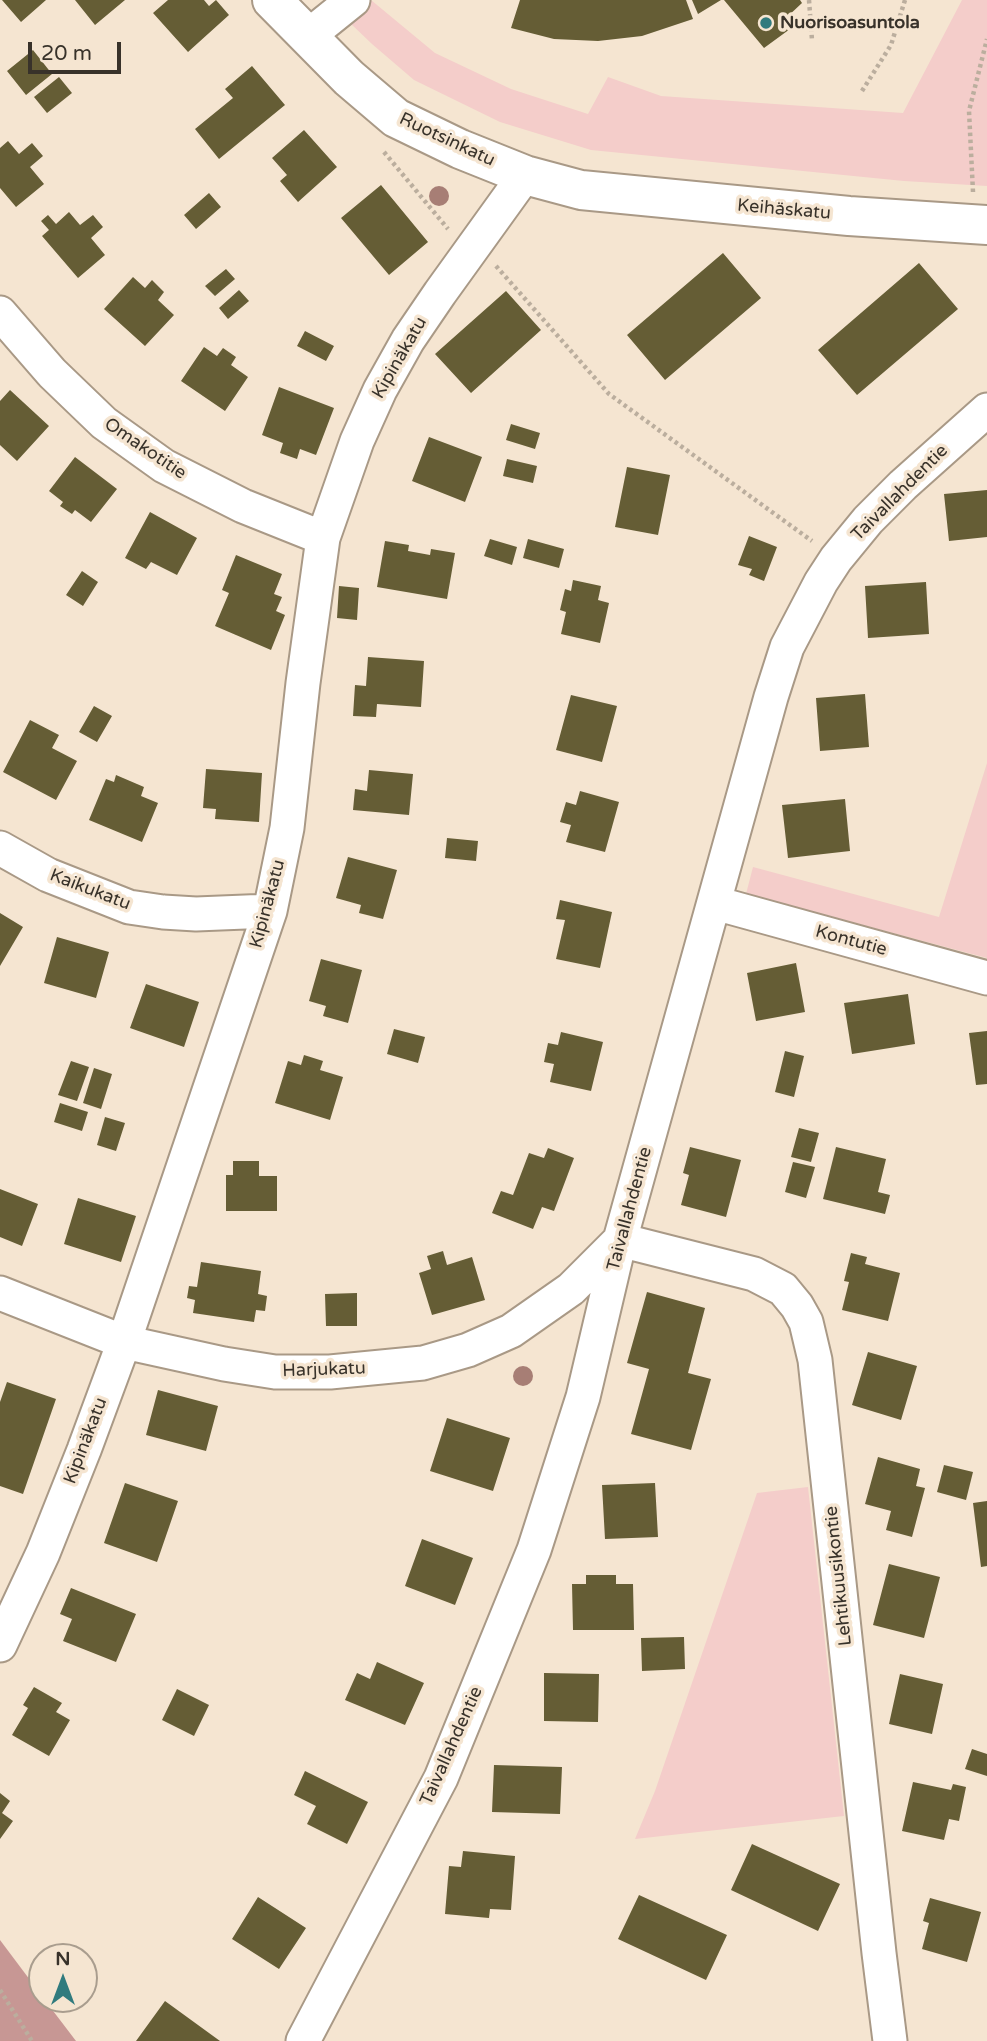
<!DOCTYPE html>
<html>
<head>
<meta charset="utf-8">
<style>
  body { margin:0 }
  #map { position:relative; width:987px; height:2041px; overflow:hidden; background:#f5e5d1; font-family:"Varela Round",sans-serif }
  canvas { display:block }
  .north { position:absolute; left:28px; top:1943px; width:70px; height:70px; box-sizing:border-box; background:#f5e5d1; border:2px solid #a99d8e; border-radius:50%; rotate:0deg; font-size:19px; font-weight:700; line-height:28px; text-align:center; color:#38322a }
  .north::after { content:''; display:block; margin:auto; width:24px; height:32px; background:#317b7e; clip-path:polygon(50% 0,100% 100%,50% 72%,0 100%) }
  .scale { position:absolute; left:28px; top:42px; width:93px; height:32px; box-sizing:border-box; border:4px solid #38322a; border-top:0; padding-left:9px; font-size:21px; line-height:24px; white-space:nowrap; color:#38322a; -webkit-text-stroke:5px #f5e5d1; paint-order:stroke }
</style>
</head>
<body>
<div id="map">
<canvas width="987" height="2041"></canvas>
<div class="north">N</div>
<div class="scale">20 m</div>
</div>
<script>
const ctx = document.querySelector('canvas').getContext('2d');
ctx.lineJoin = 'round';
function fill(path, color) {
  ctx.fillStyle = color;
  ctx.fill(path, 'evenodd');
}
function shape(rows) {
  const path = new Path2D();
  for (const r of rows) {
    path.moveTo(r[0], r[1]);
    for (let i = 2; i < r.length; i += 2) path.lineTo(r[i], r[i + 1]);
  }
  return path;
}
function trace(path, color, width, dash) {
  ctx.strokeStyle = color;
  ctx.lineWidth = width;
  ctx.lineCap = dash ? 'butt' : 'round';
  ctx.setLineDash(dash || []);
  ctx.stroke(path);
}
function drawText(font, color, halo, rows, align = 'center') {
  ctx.font = font + ' "Varela Round",sans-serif';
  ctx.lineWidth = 7;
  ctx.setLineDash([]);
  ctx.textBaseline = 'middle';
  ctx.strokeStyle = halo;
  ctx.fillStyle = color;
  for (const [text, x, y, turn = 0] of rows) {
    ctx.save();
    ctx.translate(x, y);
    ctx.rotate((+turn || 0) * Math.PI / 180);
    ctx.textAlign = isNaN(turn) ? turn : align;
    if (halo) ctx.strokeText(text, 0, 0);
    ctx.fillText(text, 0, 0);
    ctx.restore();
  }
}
fill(shape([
  [328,0,371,0,435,53,511,89,588,114,608,77,661,96,903,113,962,0,987,0,987,186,904,181,591,150,500,122,414,80,372,44,327,1],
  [987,763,987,958,746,894,753,867,939,917],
  [808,1487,844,1816,635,1839,655,1791,757,1493]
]), '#f4cdca');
fill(shape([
  [0,1940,42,1996,42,1999,44,1999,76,2041,0,2041]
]), '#c79794');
fill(shape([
  [2,0,46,0,21,22],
  [75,0,125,0,95,25],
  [168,0,204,0,209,6,216,0,229,15,188,52,153,13],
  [520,0,686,0,693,19,642,36,598,41,554,39,511,28],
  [692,0,721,0,698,14],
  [724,0,800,0,802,3,786,18,790,29,764,48],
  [33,50,52,74,26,95,7,71],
  [252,66,285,105,219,159,195,129,233,98,225,89],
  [59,77,72,93,47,113,34,97],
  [304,130,337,167,298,202,280,181,287,175,272,158],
  [8,141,19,154,32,143,43,156,30,167,44,184,16,207,0,188,0,148],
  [381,185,428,242,389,275,341,218],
  [209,193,221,207,196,229,184,215],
  [69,212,80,225,93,215,103,227,91,238,105,255,78,278,42,236,49,230,41,221,48,215,56,224],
  [723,253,761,298,665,380,627,335],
  [919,263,958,309,857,395,818,350],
  [226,269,235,279,215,296,205,286],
  [133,277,145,288,152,280,164,292,158,300,174,315,145,346,104,309],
  [239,290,249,301,228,319,219,308],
  [506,291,541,330,471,393,435,354],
  [305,331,334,346,326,361,297,346],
  [204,347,217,356,223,348,236,357,231,365,248,377,225,411,181,381],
  [279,387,334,408,316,455,300,449,297,459,280,453,283,443,262,435],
  [10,390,49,426,17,461,0,445,0,401],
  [511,424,540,433,535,449,506,440],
  [429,437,482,457,465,502,412,481],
  [75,457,117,489,91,522,75,510,72,514,60,506,63,502,49,491],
  [507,459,537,466,533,483,503,476],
  [627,467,670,475,658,535,615,527],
  [987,490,987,537,949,541,944,494],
  [150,512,197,538,177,575,151,562,146,569,125,558],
  [749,536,777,547,764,581,749,575,752,569,738,565],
  [490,539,517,547,512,565,484,556],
  [528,539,564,549,559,568,523,558],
  [385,541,409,545,408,551,430,555,431,549,455,553,447,599,377,587],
  [236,555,282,574,274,594,282,597,276,611,285,615,271,650,215,626,229,593,222,590],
  [82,571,98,582,83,606,66,595],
  [573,580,601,586,598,600,609,603,600,643,561,634,566,612,560,610,565,589,571,591],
  [926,582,929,634,868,638,865,586],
  [339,586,359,588,357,620,337,618],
  [368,657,424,661,421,707,377,704,376,717,353,716,355,685,366,686],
  [865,694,869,747,820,751,816,698],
  [571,695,617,706,602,762,556,750],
  [94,706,112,716,97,742,79,732],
  [30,720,59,735,52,748,77,761,56,800,3,772],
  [206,769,262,773,259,822,215,819,216,809,203,808],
  [369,770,413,774,409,815,353,810,355,789,367,791],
  [116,775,144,787,141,796,158,803,142,842,89,820,106,779,114,782],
  [580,791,619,802,605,852,566,842,571,825,560,822,566,802,576,805],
  [845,799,850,851,788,858,782,805],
  [447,838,478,841,476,861,445,858],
  [348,857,397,870,383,919,359,913,361,905,336,898],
  [560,900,612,912,600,968,556,959,565,920,556,919],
  [0,913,23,927,0,966],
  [57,937,109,952,96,998,44,983],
  [321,959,362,970,348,1023,323,1016,326,1006,309,1001],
  [796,963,805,1012,756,1021,747,973],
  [146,984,199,1002,184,1047,130,1028],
  [908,994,915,1044,852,1054,844,1003],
  [394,1029,425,1037,418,1063,387,1054],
  [987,1031,987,1084,976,1085,969,1033],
  [561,1032,603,1042,591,1091,550,1082,554,1064,544,1062,548,1043,558,1045],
  [785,1051,804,1056,794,1097,775,1092],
  [304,1055,323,1061,320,1070,343,1077,330,1120,275,1103,288,1061,301,1065],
  [71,1061,89,1067,77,1101,58,1095],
  [94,1068,112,1074,101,1109,83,1103],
  [60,1103,88,1112,82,1131,54,1122],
  [105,1117,125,1123,116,1151,97,1145],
  [799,1128,819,1133,811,1162,791,1157],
  [690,1147,741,1160,726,1217,681,1205,689,1175,683,1173],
  [836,1147,886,1159,878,1192,890,1195,885,1214,823,1199],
  [548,1148,574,1158,554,1211,542,1207,533,1229,492,1213,501,1191,513,1195,529,1153,544,1158],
  [233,1161,259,1161,259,1176,277,1176,277,1211,226,1211,226,1175,233,1175],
  [793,1162,815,1167,806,1198,785,1192],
  [0,1189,38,1204,22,1246,0,1237],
  [78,1198,136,1216,121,1262,64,1244],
  [443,1251,447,1265,472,1257,485,1300,432,1315,419,1273,431,1269,427,1256],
  [851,1253,867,1257,865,1264,900,1273,888,1321,842,1310,849,1282,844,1281],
  [201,1262,261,1271,258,1294,267,1296,265,1311,256,1310,254,1322,193,1313,195,1300,187,1298,189,1286,197,1287],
  [647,1292,705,1308,688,1373,711,1379,691,1450,631,1434,649,1369,627,1363],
  [357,1293,357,1326,326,1326,325,1294],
  [868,1352,917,1366,901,1420,852,1405],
  [7,1382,56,1399,23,1494,0,1486,0,1402],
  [158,1390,218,1406,206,1451,146,1435],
  [447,1418,510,1438,493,1491,430,1471],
  [878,1457,920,1469,916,1486,925,1488,912,1537,886,1530,891,1511,865,1504],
  [944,1465,973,1472,966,1500,937,1492],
  [125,1483,178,1501,157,1562,104,1543],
  [655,1483,658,1537,605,1539,602,1485],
  [987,1501,987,1566,981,1567,973,1503],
  [422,1539,473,1558,455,1605,405,1586],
  [889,1564,940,1577,924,1638,873,1625],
  [586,1575,616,1575,616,1584,633,1584,634,1630,573,1630,572,1584,586,1584],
  [71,1588,136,1614,116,1662,63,1641,72,1619,60,1614],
  [684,1637,685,1669,642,1671,641,1638],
  [377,1662,424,1683,405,1725,345,1700,357,1673,370,1679],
  [544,1673,599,1674,598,1722,544,1721],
  [900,1674,943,1684,932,1734,889,1724],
  [34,1687,62,1703,56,1712,70,1720,49,1756,12,1735,28,1708,23,1705],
  [177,1689,209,1705,194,1736,162,1720],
  [972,1749,987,1754,987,1776,965,1769],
  [494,1765,562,1767,560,1814,492,1812],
  [305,1771,368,1802,347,1844,307,1824,316,1806,294,1795],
  [913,1782,951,1790,953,1784,966,1787,959,1821,949,1819,944,1840,902,1831],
  [0,1793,10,1801,2,1813,13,1821,0,1839],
  [752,1844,840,1884,818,1931,731,1890],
  [463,1851,515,1856,511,1910,490,1909,489,1918,445,1914,449,1866,461,1867],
  [639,1895,727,1935,706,1980,618,1939],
  [258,1897,306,1928,279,1969,232,1939],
  [930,1898,981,1912,967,1962,922,1949,929,1923,923,1921],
  [48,1999,65,1999,57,2010,46,2002],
  [165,2001,220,2041,136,2041]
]), '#655d35');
const minor = shape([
  [307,37,353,0],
  [0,313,52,373,104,423,164,466,243,506,323,538],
  [0,848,48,875,129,907,163,912,196,914,270,911],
  [715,903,987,978],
  [0,1293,124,1342,224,1364,275,1372,330,1372,423,1363,468,1350,511,1331,571,1289,620,1240,754,1274,783,1289,797,1306,806,1322,815,1360,879,1953,890,2041],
  [0,1645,43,1553,84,1450,124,1342,270,911,287,828,303,683,323,538,357,441,380,390,408,340,440,293,525,175],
  [303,2041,441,1778,534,1550,583,1397,620,1240,771,697,787,647,821,582,836,559,868,520,903,485,987,410]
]);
const tertiary = shape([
  [272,0,349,78,396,118,460,149,525,175,581,190,849,216,987,225]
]);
trace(minor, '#a99986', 37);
trace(tertiary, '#a99986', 42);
trace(shape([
  [809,0,812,40],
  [862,91,891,45,905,0],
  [384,152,448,229],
  [973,192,969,111,987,39],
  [496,266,609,394,812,541],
  [0,1990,32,2041]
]), '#bbae9e', 4.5, [3.5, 3.5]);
trace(minor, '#fff', 33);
trace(tertiary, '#fff', 38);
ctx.fillStyle = '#a77e75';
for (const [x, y] of [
  [439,196],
  [523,1376]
]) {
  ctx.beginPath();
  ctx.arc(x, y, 10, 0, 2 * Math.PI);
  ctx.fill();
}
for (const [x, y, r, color] of [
  [766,23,7,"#317b7e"]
]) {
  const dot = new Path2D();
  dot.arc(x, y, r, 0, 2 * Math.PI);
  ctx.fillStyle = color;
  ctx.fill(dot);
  trace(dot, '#f5e5d1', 2.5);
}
drawText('bold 18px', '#38322a', '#f5e5d1', [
  ["Nuorisoasuntola",780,23]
], 'left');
drawText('18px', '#38322a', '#f5e5d1', [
  ["Ruotsinkatu",447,140,25],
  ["Keihäskatu",784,210,5],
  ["Kipinäkatu",400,358,-60],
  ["Omakotitie",145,449,34],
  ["Taivallahdentie",900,493,-45],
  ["Kaikukatu",90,890,21],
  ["Kipinäkatu",268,904,-75],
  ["Kontutie",851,941,15],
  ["Taivallahdentie",630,1209,-75],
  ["Harjukatu",324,1370,-2],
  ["Kipinäkatu",86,1441,-69],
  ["Lehtikuusikontie",839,1576,-96],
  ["Taivallahdentie",452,1746,-66]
]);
</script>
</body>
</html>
